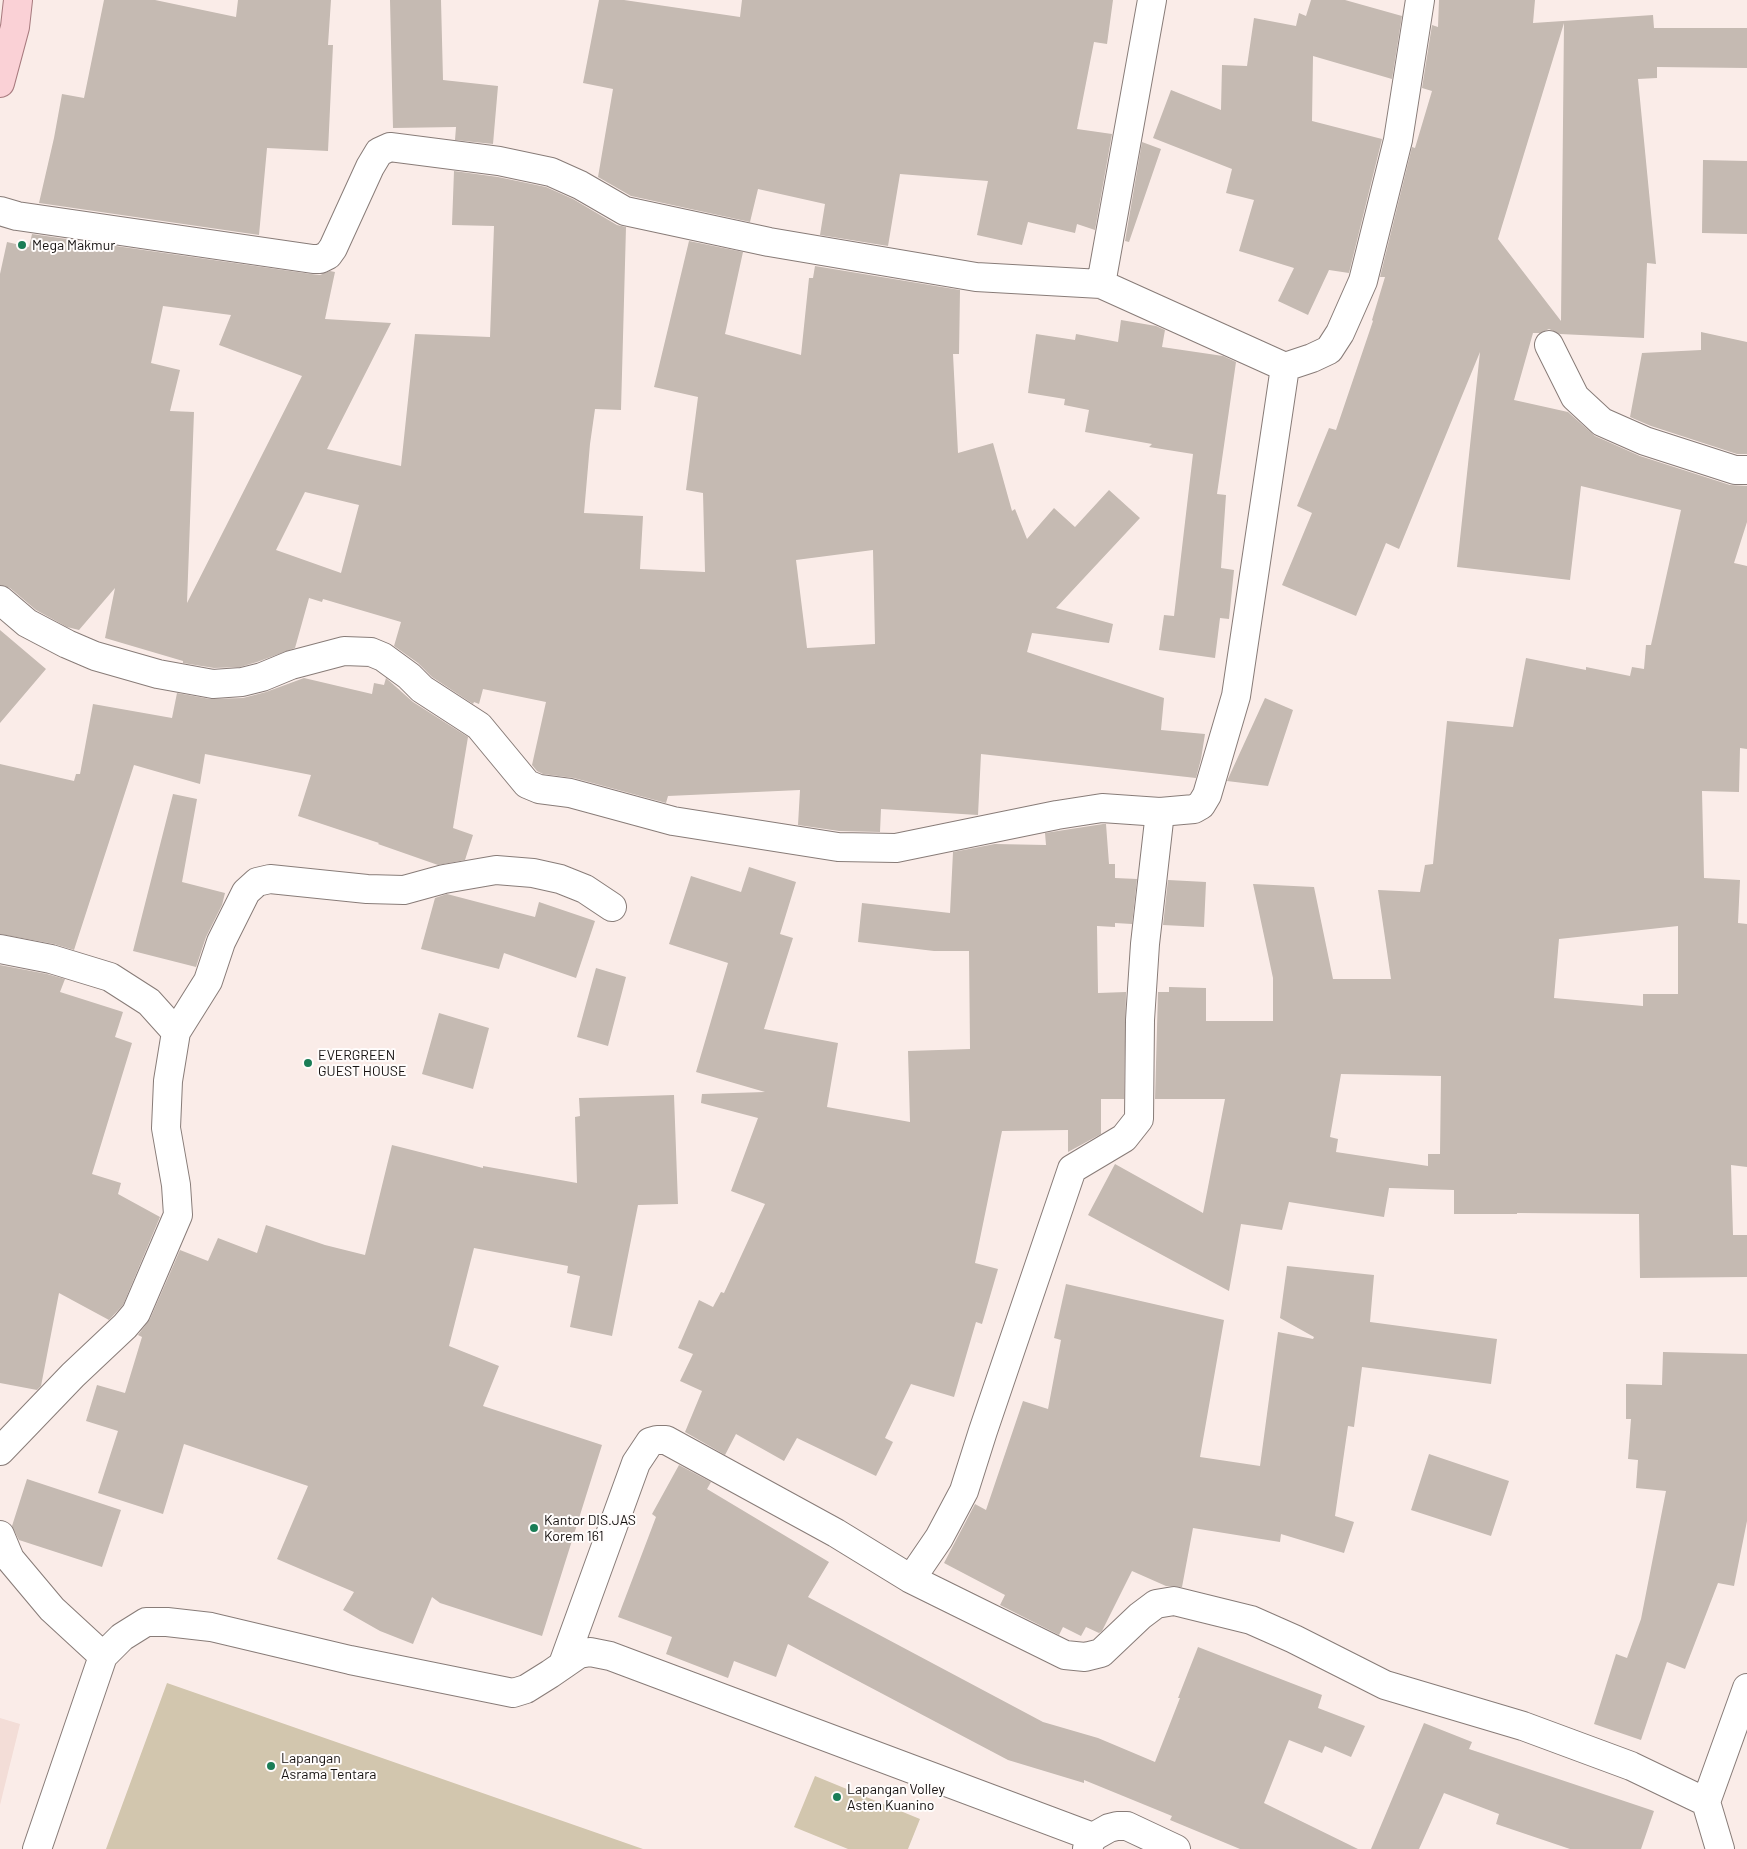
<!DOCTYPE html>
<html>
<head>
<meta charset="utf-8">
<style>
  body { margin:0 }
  canvas { display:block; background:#faece8 }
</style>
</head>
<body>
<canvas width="1747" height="1849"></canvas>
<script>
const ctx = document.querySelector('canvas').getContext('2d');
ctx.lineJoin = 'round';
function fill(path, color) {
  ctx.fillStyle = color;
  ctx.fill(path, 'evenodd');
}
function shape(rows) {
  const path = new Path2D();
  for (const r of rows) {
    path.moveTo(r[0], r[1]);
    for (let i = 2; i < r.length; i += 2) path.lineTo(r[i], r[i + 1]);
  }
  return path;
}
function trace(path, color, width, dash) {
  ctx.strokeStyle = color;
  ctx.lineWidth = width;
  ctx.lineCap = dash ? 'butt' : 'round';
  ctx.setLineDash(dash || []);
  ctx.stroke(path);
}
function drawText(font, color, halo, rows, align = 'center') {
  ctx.font = font + ' Barlow,sans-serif';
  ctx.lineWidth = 4;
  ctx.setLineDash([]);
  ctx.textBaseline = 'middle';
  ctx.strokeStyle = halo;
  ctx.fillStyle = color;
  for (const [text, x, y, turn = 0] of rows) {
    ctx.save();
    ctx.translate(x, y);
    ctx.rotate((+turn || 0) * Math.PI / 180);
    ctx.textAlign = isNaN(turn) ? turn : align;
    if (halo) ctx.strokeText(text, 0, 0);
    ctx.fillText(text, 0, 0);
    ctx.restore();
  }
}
fill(shape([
  [0,1718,20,1724,0,1805]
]), '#f3ddd7');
fill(shape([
  [167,1683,643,1849,106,1849],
  [815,1776,920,1819,908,1849,848,1849,794,1827]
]), '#d2c6ae');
fill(shape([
  [104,0,155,0,236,17,238,0,331,0,328,45,333,45,328,151,267,148,259,235,39,203,54,138,62,94,84,98],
  [390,0,441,0,443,80,498,86,493,144,455,140,456,127,393,128],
  [599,0,624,0,740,17,742,0,1113,0,1107,44,1094,42,1077,129,1112,134,1095,230,1077,224,1075,233,1028,222,1022,245,977,235,988,181,900,174,888,246,820,235,825,204,758,189,750,222,631,196,598,177,613,89,583,83],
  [1311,0,1345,0,1402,16,1392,79,1313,56,1312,121,1382,139,1349,273,1329,270,1308,315,1278,301,1294,268,1239,251,1254,200,1226,193,1232,169,1153,138,1171,90,1221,110,1222,65,1247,66,1254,18,1296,26,1299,13,1306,16],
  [1439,0,1535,0,1533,23,1653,15,1654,28,1747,28,1747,68,1657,67,1657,78,1638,79,1656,264,1647,263,1644,338,1560,334,1549,329,1540,333,1533,333,1514,400,1568,412,1595,436,1640,456,1730,485,1747,486,1747,522,1734,563,1747,566,1747,749,1740,748,1739,792,1702,791,1704,878,1740,880,1738,923,1747,924,1747,1167,1731,1165,1733,1235,1747,1235,1747,1277,1640,1278,1639,1214,1517,1213,1517,1214,1454,1214,1454,1190,1389,1188,1384,1217,1289,1202,1282,1230,1241,1224,1229,1291,1088,1215,1115,1164,1203,1213,1225,1099,1155,1099,1158,992,1169,992,1169,987,1206,988,1206,1021,1273,1021,1273,978,1253,884,1314,887,1333,979,1391,979,1378,890,1420,892,1425,865,1433,864,1447,721,1513,727,1526,658,1586,670,1586,667,1630,676,1632,667,1644,669,1646,645,1651,645,1681,510,1581,486,1570,580,1457,567,1480,352,1399,549,1386,543,1356,616,1282,585,1312,513,1297,506,1329,428,1336,430,1373,321,1372,320,1385,277,1380,277,1412,147,1415,148,1432,91,1422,88,1432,25,1438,27],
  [1564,23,1561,321,1498,239],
  [1678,926,1678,994,1643,994,1643,1006,1554,998,1559,939],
  [1341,1074,1441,1076,1440,1154,1428,1154,1428,1166,1336,1152,1338,1139,1330,1137],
  [1142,142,1161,149,1129,242,1125,241],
  [1703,160,1747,161,1747,234,1702,233],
  [454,171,498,177,546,187,573,199,617,225,626,227,621,410,595,409,590,444,584,513,643,516,640,569,705,572,703,493,686,490,698,397,654,387,689,241,743,252,725,334,801,355,809,278,813,278,815,266,960,290,959,354,953,354,958,453,993,443,1012,511,1015,509,1027,539,1054,508,1075,527,1109,490,1140,518,1056,608,1113,624,1109,643,1032,633,1027,652,1164,698,1161,730,1205,734,1201,759,1196,778,981,754,978,815,881,809,880,832,839,831,798,825,800,790,668,796,666,803,574,778,543,774,537,771,532,765,546,702,483,689,479,704,474,702,473,704,432,677,418,663,394,646,401,622,323,599,322,602,309,598,295,648,257,662,240,667,214,668,183,663,183,661,105,638,115,588,79,630,67,627,36,610,10,588,0,585,0,274,7,242,29,247,32,234,311,274,320,275,330,271,335,272,325,319,391,323,327,449,401,466,415,334,490,337,494,226,452,225],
  [163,306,231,315,219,345,302,376,187,603,194,412,170,411,180,370,151,363],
  [305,492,359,505,341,573,276,550],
  [873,550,875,644,807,648,796,560],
  [1121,320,1156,326,1165,330,1162,347,1223,356,1236,362,1217,494,1226,495,1221,568,1234,570,1229,619,1220,618,1215,658,1159,650,1164,615,1174,616,1193,454,1149,447,1152,444,1085,432,1089,410,1064,405,1065,399,1028,393,1036,334,1075,340,1076,334,1118,342],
  [1701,332,1747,342,1747,454,1737,454,1651,426,1630,417,1642,353,1701,350],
  [0,630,46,669,0,723],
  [304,678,372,694,374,683,384,685,386,678,413,702,468,737,453,828,473,835,465,860,438,865,378,844,379,843,298,816,311,775,205,754,200,784,134,765,74,950,54,944,0,934,0,764,74,781,76,774,80,774,93,704,172,718,177,693,210,699,243,698,266,692],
  [1265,698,1293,710,1268,786,1227,781],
  [173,794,197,799,182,882,225,893,222,905,206,937,196,967,133,951],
  [1103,824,1106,824,1109,864,1115,864,1115,878,1137,879,1132,924,1115,923,1115,927,1097,926,1098,993,1126,992,1124,1099,1101,1099,1101,1134,1068,1152,1068,1130,1002,1131,975,1263,998,1269,982,1324,976,1322,954,1397,911,1384,885,1438,893,1442,876,1476,797,1438,784,1461,736,1434,725,1455,685,1432,702,1391,680,1381,693,1354,678,1348,699,1300,713,1307,721,1292,724,1293,765,1204,731,1191,758,1118,701,1103,702,1094,765,1092,696,1072,728,963,669,944,691,876,741,892,749,867,796,882,780,934,793,938,764,1029,838,1043,827,1107,910,1122,908,1051,970,1049,969,951,934,951,858,942,862,903,950,913,953,852,995,844,1046,845,1045,833],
  [1168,880,1206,882,1204,927,1163,925],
  [447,894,535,917,539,902,595,921,576,978,504,953,499,969,421,949,435,898],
  [0,965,47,974,65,979,60,992,123,1012,115,1037,132,1043,92,1174,121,1183,118,1194,160,1217,123,1305,109,1320,59,1293,41,1386,37,1390,0,1383],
  [596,968,626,977,608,1046,577,1037],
  [439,1013,489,1028,473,1089,422,1074],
  [674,1095,678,1204,638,1205,612,1336,570,1327,580,1276,567,1273,568,1266,474,1248,449,1346,499,1366,483,1406,602,1445,542,1636,440,1603,432,1597,413,1644,380,1631,343,1610,354,1592,277,1559,308,1486,184,1444,163,1514,98,1493,118,1431,86,1421,97,1385,125,1393,142,1337,138,1335,150,1319,180,1250,208,1261,218,1238,257,1253,266,1225,325,1245,365,1255,392,1145,483,1168,483,1166,577,1183,575,1117,580,1116,579,1098],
  [1287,1266,1374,1275,1370,1322,1497,1339,1491,1384,1362,1367,1354,1427,1348,1426,1335,1516,1354,1522,1344,1553,1281,1534,1280,1542,1193,1528,1182,1587,1166,1586,1132,1571,1102,1631,1099,1633,1086,1627,1081,1636,1063,1627,1059,1635,1000,1605,1005,1595,944,1563,975,1504,986,1510,1023,1401,1048,1409,1061,1340,1054,1338,1066,1284,1224,1320,1200,1457,1260,1466,1278,1332,1313,1339,1314,1337,1280,1318],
  [1663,1352,1747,1354,1747,1521,1734,1586,1718,1583,1685,1669,1667,1662,1641,1740,1594,1724,1616,1654,1627,1658,1641,1619,1666,1491,1636,1488,1638,1460,1628,1459,1631,1419,1626,1419,1626,1384,1662,1385],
  [1429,1454,1509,1481,1491,1536,1411,1510],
  [679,1465,711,1482,707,1489,829,1562,808,1597,1043,1722,1098,1738,1155,1762,1180,1698,1178,1698,1198,1647,1322,1695,1318,1708,1365,1726,1351,1757,1325,1746,1322,1753,1289,1740,1264,1803,1358,1849,1240,1849,1170,1820,1172,1816,1084,1780,1084,1783,1008,1760,788,1644,776,1677,734,1661,728,1678,666,1654,672,1637,618,1617,656,1517,652,1514],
  [27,1479,121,1510,102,1567,19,1540,12,1526],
  [1424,1723,1472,1742,1469,1749,1654,1811,1641,1849,1570,1849,1496,1824,1499,1814,1444,1793,1419,1849,1371,1849]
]), '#c5bab2');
const minor = shape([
  [0,211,17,216,313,259,320,259,328,255,333,248,370,167,379,152,390,147,499,161,551,172,580,185,625,211,769,242,976,277,1101,284,1285,367,1236,696,1207,795,1201,805,1194,809,1160,812,1145,944,1140,1020,1139,1119,1124,1138,1072,1169,983,1431,964,1491,939,1538,911,1579,1065,1655,1085,1657,1101,1653,1140,1616,1156,1604,1174,1601,1251,1620,1294,1639,1385,1685,1523,1726,1631,1766,1706,1802,1747,1688],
  [1101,284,1152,0],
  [1549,345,1575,397,1602,422,1645,441,1735,470,1747,470],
  [1285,367,1312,358,1329,350,1340,333,1363,281,1398,140,1420,0],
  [0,600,27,623,67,644,95,656,158,674,213,684,242,682,262,677,291,665,344,651,371,652,383,657,409,676,422,689,479,726,527,784,539,789,570,793,673,821,838,847,896,848,1057,815,1102,808,1160,812],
  [0,949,51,959,110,977,149,1002,176,1032],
  [0,1451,73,1375,125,1326,136,1313,178,1215,176,1185,166,1128,168,1081,176,1032,208,981,221,942,246,892,257,882,270,879,367,889,404,890,444,879,496,870,533,873,560,879,585,889,612,907],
  [0,1535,10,1559,52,1609,103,1656],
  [563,1664,636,1463,650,1442,657,1440,666,1440,836,1533,911,1579],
  [1706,1802,1720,1849],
  [1093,1837,1109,1828,1117,1826,1127,1826,1176,1849],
  [37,1849,103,1656,122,1637,146,1622,167,1622,211,1627,350,1660,513,1693,526,1689,550,1674,579,1654,590,1652,610,1656,1093,1837,1087,1849]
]);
const primary = shape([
  [0,83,15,27,18,0]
]);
trace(minor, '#887c78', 30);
trace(primary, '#a77a7e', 30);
trace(minor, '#fff', 28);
trace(primary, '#fad1d6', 28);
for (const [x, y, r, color] of [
  [22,245,5,"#1a7d56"],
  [308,1063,5,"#1a7d56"],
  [534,1528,5,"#1a7d56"],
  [271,1766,5,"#1a7d56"],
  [837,1797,5,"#1a7d56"]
]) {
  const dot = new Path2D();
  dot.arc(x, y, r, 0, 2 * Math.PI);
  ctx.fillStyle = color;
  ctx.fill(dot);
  trace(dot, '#fffcfb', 2);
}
drawText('14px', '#151110', '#fffcfb', [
  ["Mega Makmur",32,245],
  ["EVERGREEN",318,1055],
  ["GUEST HOUSE",318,1071],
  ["Kantor DIS.JAS",544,1520],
  ["Korem 161",544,1536],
  ["Lapangan",281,1758],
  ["Asrama Tentara",281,1774],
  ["Lapangan Volley",847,1789],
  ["Asten Kuanino",847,1805]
], 'left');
</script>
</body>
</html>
